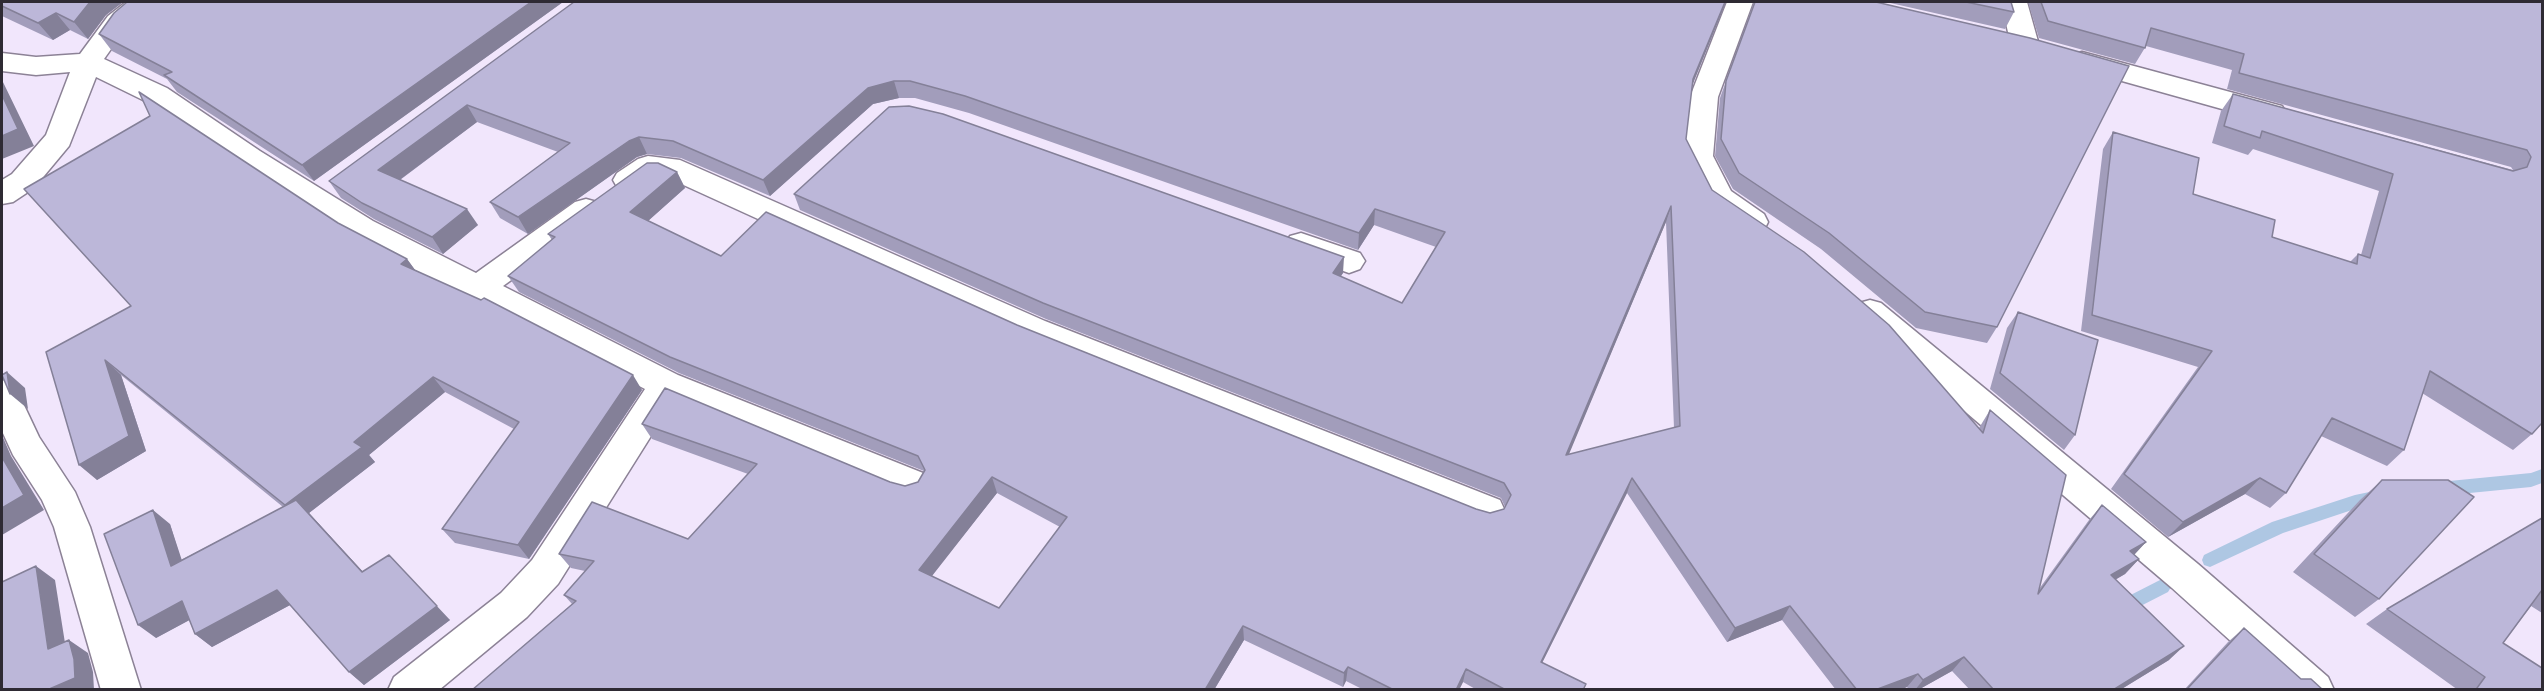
<!DOCTYPE html>
<html>
<head>
<meta charset="utf-8">
<style>
  body { margin:0 }
  #map { position:relative; width:2544px; height:691px; overflow:hidden; background:#f1e6fc; font-family:"Open Sans",sans-serif }
  canvas { display:block }
  .frame { position:absolute; inset:0; border:3px solid #2e2a33; pointer-events:none }
</style>
</head>
<body>
<div id="map">
<canvas width="2544" height="691"></canvas>
<div class="frame"></div>
</div>
<script>
const ctx = document.querySelector('canvas').getContext('2d');
ctx.lineJoin = 'round';
function shape(rows) {
  const path = new Path2D();
  for (const r of rows) {
    path.moveTo(r[0], r[1]);
    for (let i = 2; i < r.length; i += 2) path.lineTo(r[i], r[i + 1]);
  }
  return path;
}
function fill(path, color) {
  ctx.fillStyle = color;
  ctx.fill(path, 'evenodd');
}
function trace(path, color, width, dash) {
  ctx.strokeStyle = color;
  ctx.lineWidth = width;
  ctx.lineCap = dash ? 'butt' : 'round';
  ctx.setLineDash(dash || []);
  ctx.stroke(path);
}
fill(shape([
  [2542,469,2542,483,2531,487,2439,496,2433,494,2431,489,2433,484,2439,482,2531,473,2542,469],
  [2379,490,2385,492,2387,497,2385,502,2355,509,2283,533,2210,567,2204,565,2202,560,2204,555,2272,522,2355,495,2379,490],
  [2162,579,2168,582,2171,587,2168,592,2125,614,2119,617,2113,614,2110,609,2113,604,2162,579]
]), '#aec7e3');
const minor = shape([
  [126,2,155,2,126,28,104,59,167,88,260,151,373,221,476,273,575,202,586,199,597,202,601,210,597,218,503,286,678,375,923,473,928,484,923,495,910,499,897,495,673,401,558,584,527,617,439,690,388,690,394,677,501,593,532,560,645,389,351,237,240,165,147,102,96,77,69,146,34,188,13,202,2,204,2,180,12,174,46,135,70,72,36,75,2,71,2,53,36,57,80,54,108,16,126,2],
  [1727,2,1753,2,1718,97,1713,156,1731,191,1764,214,1768,222,1764,230,1753,233,1742,230,1708,206,1683,156,1690,97,1727,2],
  [2001,2,2027,2,2039,45,2035,51,2025,54,2015,51,2011,45,2001,2],
  [2082,52,2282,106,2286,113,2282,120,2272,123,2072,67,2068,61,2072,55,2082,52],
  [648,156,680,160,1045,321,1500,500,1505,511,1500,522,1487,526,1474,522,1021,339,666,177,654,177,639,187,628,190,617,187,613,180,617,173,638,159,648,156],
  [1301,233,1360,253,1365,261,1360,269,1349,273,1290,252,1285,244,1290,236,1301,233],
  [1870,300,1881,303,2198,564,2328,677,2334,690,2285,690,2172,588,1859,321,1854,312,1859,303,1870,300],
  [2,380,14,384,39,437,75,492,90,527,141,690,101,690,54,527,42,500,13,455,2,431,2,380]
]);
trace(minor, '#8c8296', 3);
fill(minor, '#fff');
fill(shape([
  [2,2,123,2,106,15,88,39,70,30,53,40,2,16],
  [563,2,314,181,177,92,167,79,112,51,99,34],
  [574,2,1726,2,1692,85,1686,139,1712,190,1979,428,1990,410,2039,589,2089,520,2102,505,2146,542,2134,555,2139,559,2125,574,2115,580,2169,660,2120,690,1970,690,1952,671,1918,690,1909,690,1907,687,1900,690,1836,690,1782,620,1727,642,1627,493,1542,663,1584,690,1477,690,1463,682,1459,690,1364,690,1346,681,1343,687,1244,640,1214,690,472,690,572,604,564,595,585,571,571,568,559,554,688,539,748,474,652,439,642,424,905,486,918,482,924,471,679,373,519,292,508,276,552,240,548,234,677,172,685,188,648,221,721,256,1017,325,1476,509,1490,513,1504,509,1505,507,1501,498,1046,319,800,210,794,194,1343,273,1340,277,1402,303,1436,247,1374,225,1358,250,969,113,915,98,899,98,873,104,770,196,681,158,647,154,637,157,528,234,500,218,490,202,558,152,477,122,400,180,478,225,443,254,374,219,341,198,329,181],
  [1666,222,1674,428,1568,455],
  [997,493,1060,527,999,608,931,576],
  [1754,2,1876,2,1997,327,1987,343,1916,328,1821,249,1733,189,1715,156,1720,98],
  [1886,2,2011,2,2014,12,2005,29],
  [2028,2,2542,2,2532,434,2513,450,2422,393,2404,450,2387,466,2321,436,2286,493,2270,508,2245,494,2168,537,2111,489,2198,367,2081,331,2103,149,2113,132,2193,194,2272,237,2350,262,2358,254,2361,255,2379,191,2253,149,2248,155,2212,143,2221,111,2233,94,2513,170,2511,167,2227,89,2232,70,2146,46,2135,64,2039,38],
  [338,223,407,259,415,270,642,390,529,559,455,543,442,529,514,429,445,392,369,455,375,462,309,513,363,572,450,620,364,685,349,672,290,605,212,647,195,634,189,620,156,638,170,524,181,560,283,507,121,375,146,451,97,480,46,352],
  [2018,312,2075,435,2064,450,1990,389,2007,328],
  [2382,480,2379,599,2355,617,2293,572,2360,500],
  [2542,518,2542,613,2531,606,2503,643,2542,690,2458,690,2366,624,2387,609],
  [2244,628,2301,679,2323,690,2184,690,2228,642]
]), '#a29dbb');
fill(shape([
  [90,2,123,2,106,15,88,39,74,22],
  [531,2,563,2,314,181,302,165],
  [1725,2,1726,2,1688,96,1693,79],
  [56,13,70,30,53,40,38,23],
  [2,80,34,146,2,159],
  [894,81,899,98,873,104,770,196,763,180,868,88],
  [467,105,477,122,390,187,378,170],
  [639,137,647,154,637,157,528,234,518,217,629,141],
  [677,172,685,188,639,229,630,212],
  [1671,206,1666,222,1562,471,1566,455],
  [467,209,478,225,443,254,432,237],
  [1375,209,1374,225,1358,250,1359,233],
  [1344,257,1343,273,1332,290,1333,273],
  [407,259,418,274,401,264],
  [105,360,121,375,146,451,97,480,79,465],
  [7,372,25,388,28,409,10,394],
  [633,375,642,390,529,559,518,545],
  [433,377,445,392,369,455,375,462,309,513,376,586,285,505,354,442],
  [2,435,11,456,44,510,2,535],
  [992,477,997,493,925,585,919,570],
  [1632,478,1627,493,1536,675,1541,662],
  [2260,478,2245,494,2168,537,2183,522],
  [153,510,170,524,188,579,171,566],
  [2146,542,2132,557,2130,551],
  [389,555,450,620,364,685,349,672],
  [2139,559,2125,574,2097,590,2111,575],
  [36,566,55,580,68,662,48,649],
  [277,590,292,604,212,647,195,634],
  [182,601,199,615,156,638,138,625],
  [1790,606,1782,620,1727,642,1735,628],
  [1243,626,1244,640,1214,690,1205,690],
  [69,640,88,653,93,672,94,690,47,690],
  [2184,646,2169,660,2120,690,2113,690],
  [1964,657,1952,671,1918,690,1915,690,1923,680],
  [1348,667,1346,681,1343,687,1344,673],
  [1466,669,1463,682,1459,690,1456,690],
  [1918,674,1907,687,1900,690,1875,690]
]), '#848098');
const building = shape([
  [2,2,90,2,74,22,56,13,38,23,2,6,2,2],
  [127,2,531,2,302,165,164,75,172,72,99,34,114,13,127,2],
  [574,2,1725,2,1693,79,1686,139,1712,190,1804,252,1889,325,1983,433,1990,410,2066,475,2038,594,2102,505,2146,542,2130,551,2139,559,2111,575,2184,646,2113,690,1994,690,1964,657,1923,680,1918,674,1875,690,1857,690,1790,606,1735,628,1632,478,1541,662,1586,684,1583,690,1506,690,1466,669,1456,690,1394,690,1348,667,1344,673,1243,626,1205,690,472,690,576,601,564,595,594,561,559,554,592,502,688,539,757,464,642,424,665,388,890,482,905,486,918,482,925,470,918,456,670,357,508,276,555,237,548,234,647,163,658,163,677,172,630,212,721,256,766,212,1017,325,1476,509,1490,513,1504,509,1511,495,1504,483,1043,303,794,194,889,107,909,106,943,114,1344,257,1333,273,1402,303,1445,232,1375,209,1359,233,965,96,910,81,894,81,868,88,763,180,673,141,639,137,629,141,518,217,490,202,570,143,467,105,378,170,467,209,432,237,362,203,329,181,574,2],
  [1671,206,1680,426,1566,455,1671,206],
  [992,477,1067,517,999,608,919,570,992,477],
  [1755,2,1876,2,2030,38,2129,66,1997,327,1925,312,1829,233,1739,173,1721,139,1726,81,1755,2],
  [1966,2,2011,2,2014,12,1966,2],
  [2041,2,2542,2,2542,423,2532,434,2430,371,2404,450,2332,418,2286,493,2260,478,2183,522,2124,474,2212,351,2092,315,2113,132,2199,158,2193,194,2275,220,2272,237,2357,264,2358,254,2370,258,2393,174,2262,131,2260,138,2224,126,2233,94,2513,171,2527,167,2531,157,2527,150,2239,73,2244,54,2151,28,2145,48,2048,21,2041,2],
  [139,92,338,223,407,259,401,264,481,300,484,298,633,375,518,545,442,529,519,422,433,377,354,442,362,447,285,505,105,360,129,436,79,465,46,352,131,306,24,189,150,116,139,92],
  [2,95,18,129,2,136,2,95],
  [2018,312,2098,340,2075,435,2000,373,2018,312],
  [7,372,10,394,2,375,7,372],
  [2,457,24,495,2,508,2,457],
  [2382,480,2448,480,2474,497,2379,599,2314,554,2382,480],
  [296,500,362,572,389,555,437,606,349,672,277,590,195,634,182,601,138,625,104,534,153,510,171,566,296,500],
  [2542,518,2542,590,2503,643,2542,668,2542,690,2479,690,2477,688,2485,677,2387,609,2542,518],
  [36,566,48,649,69,640,74,659,75,678,47,690,2,690,2,582,36,566],
  [2244,628,2301,679,2311,679,2323,690,2190,690,2188,688,2244,628]
]);
fill(building, '#bcb7d9');
trace(building, '#848098', 1.5);
</script>
</body>
</html>
